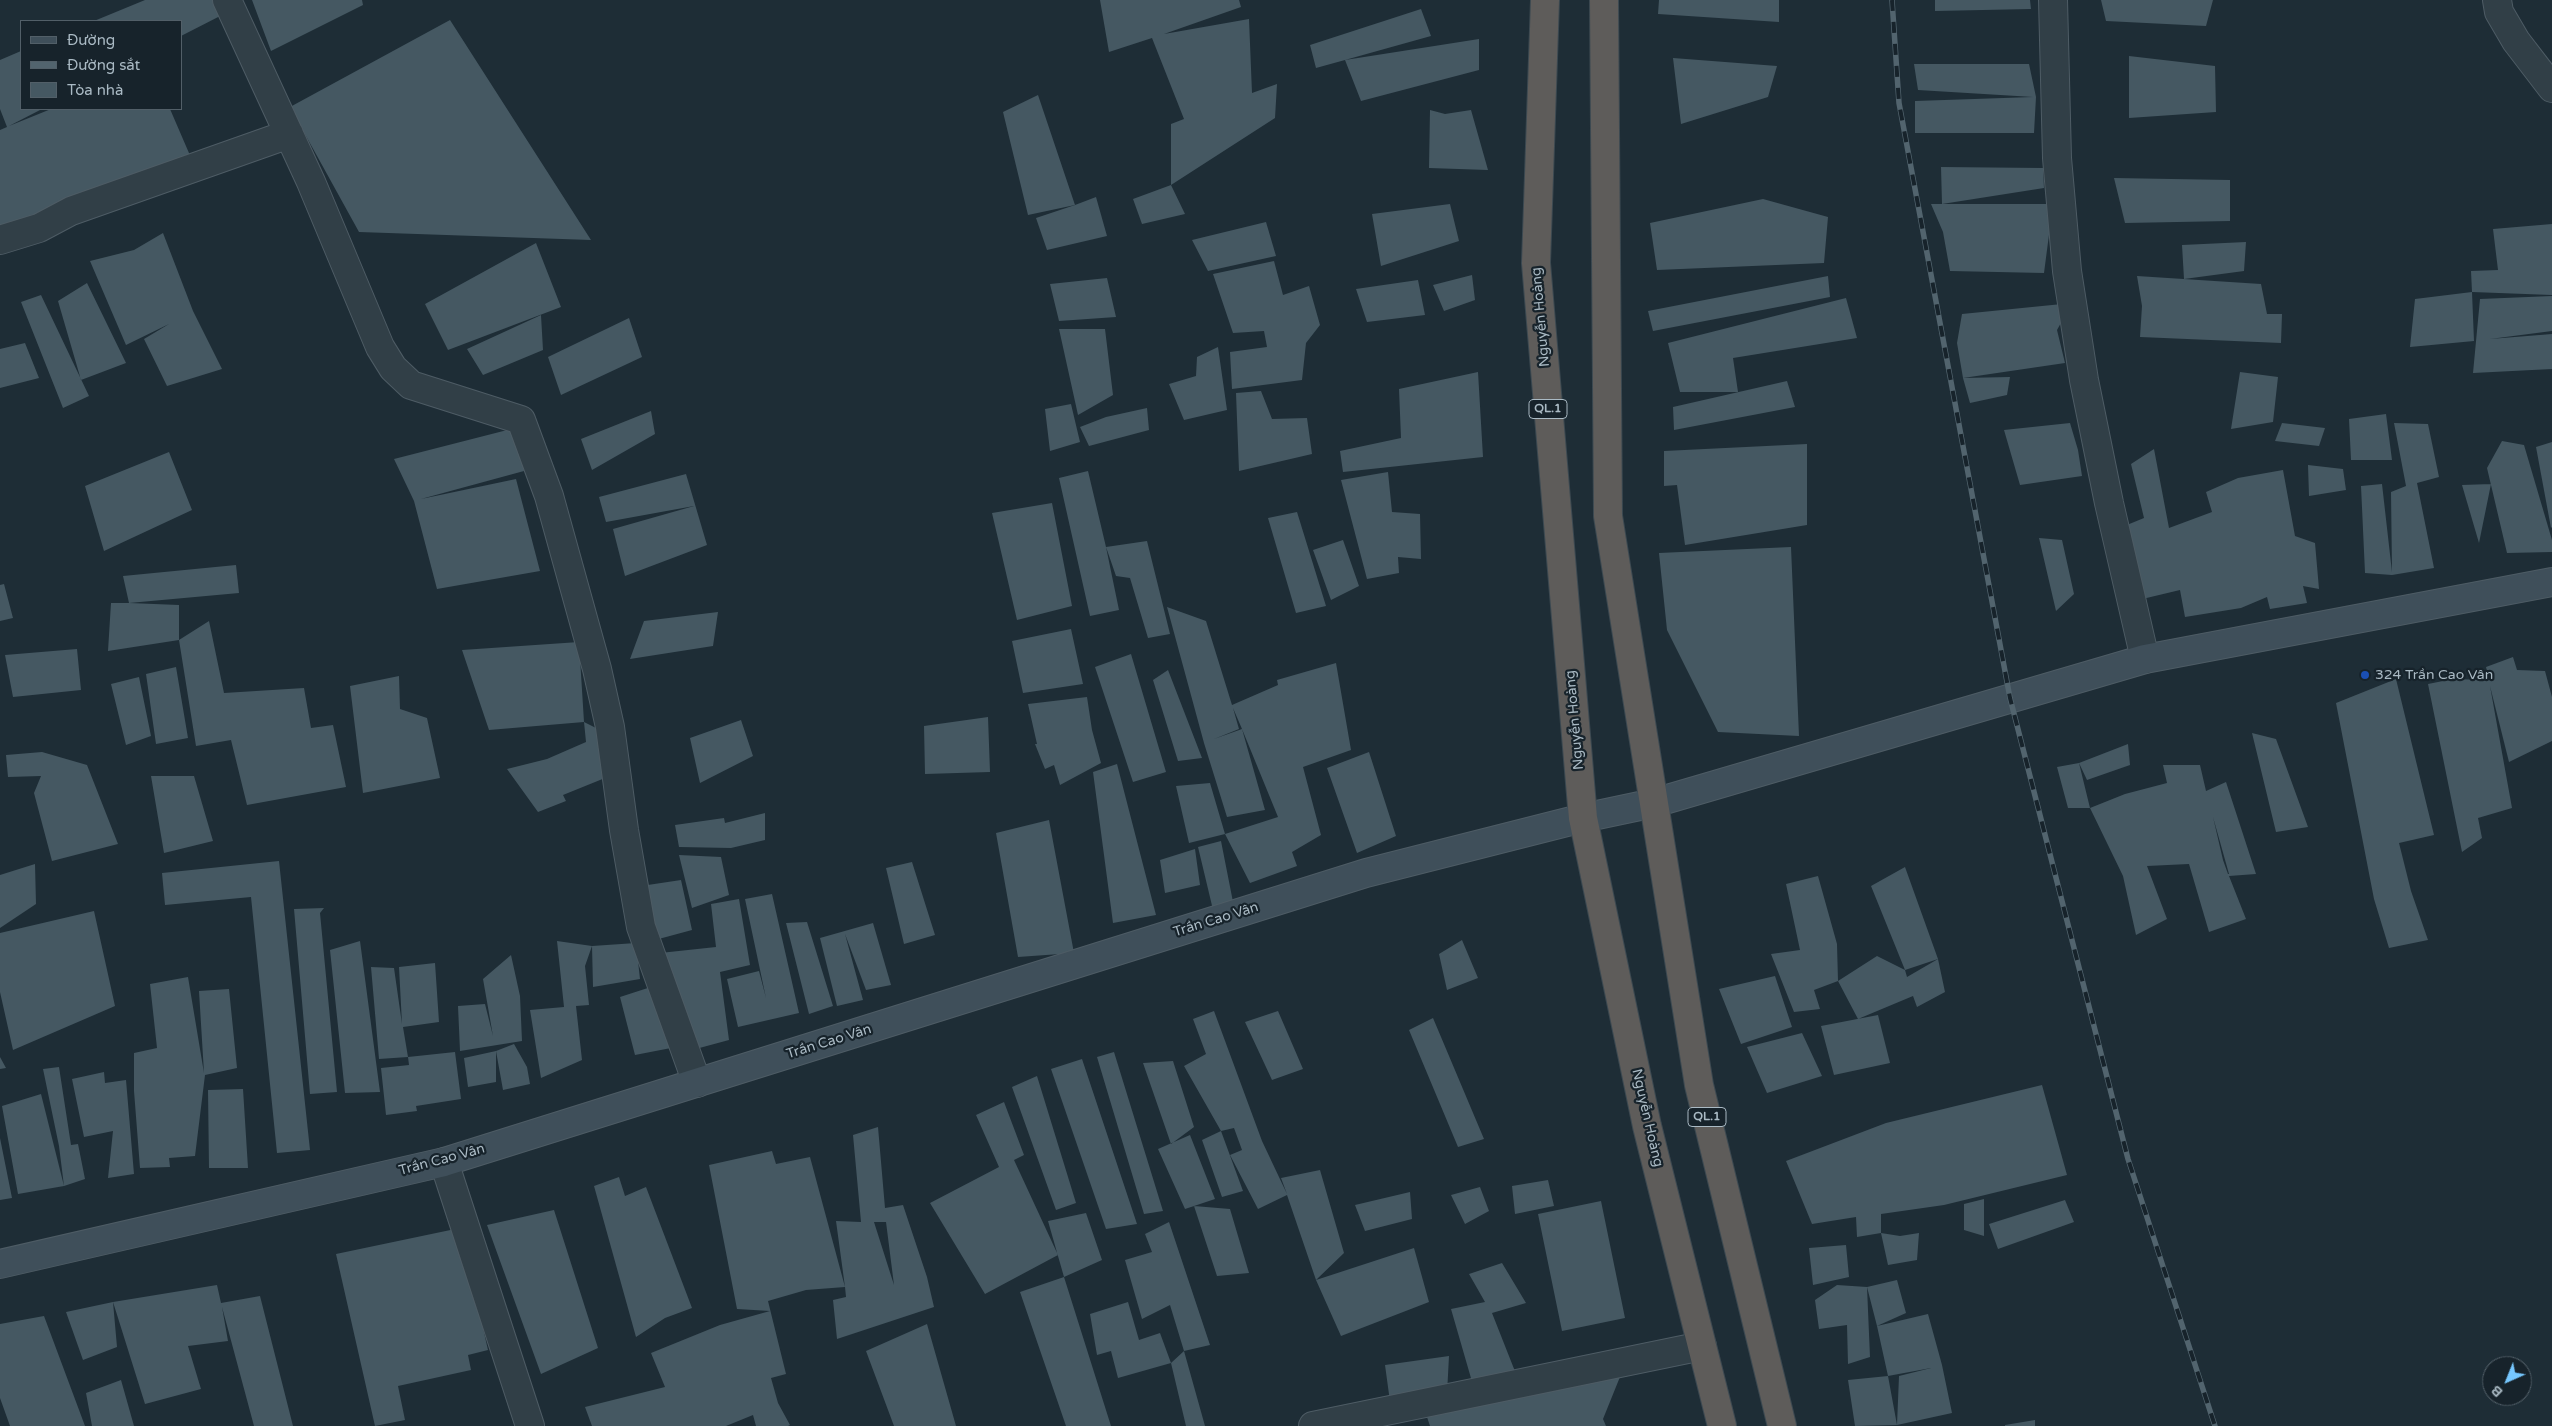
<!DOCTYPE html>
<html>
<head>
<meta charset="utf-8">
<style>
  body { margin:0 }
  #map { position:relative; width:2552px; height:1426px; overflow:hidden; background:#1e2d36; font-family:"Varela Round",sans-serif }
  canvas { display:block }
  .legend { position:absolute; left:20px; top:20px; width:162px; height:90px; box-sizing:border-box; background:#17232b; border:1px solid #525f68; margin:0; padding:6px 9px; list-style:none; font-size:15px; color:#aabac4 }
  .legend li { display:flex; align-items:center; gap:10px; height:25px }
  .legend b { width:25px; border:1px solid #525f68 }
  .north { position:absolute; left:2482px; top:1356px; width:50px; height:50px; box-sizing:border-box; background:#17232b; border:1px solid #525f68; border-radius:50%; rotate:224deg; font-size:14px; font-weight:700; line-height:20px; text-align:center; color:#aabac4 }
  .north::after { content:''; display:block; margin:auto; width:18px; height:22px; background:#76c7fe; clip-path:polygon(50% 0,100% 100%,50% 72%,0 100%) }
</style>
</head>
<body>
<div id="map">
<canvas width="2552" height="1426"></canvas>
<ul class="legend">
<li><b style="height:6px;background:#3f4f5a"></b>Đường</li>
<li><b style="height:6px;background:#52646e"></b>Đường sắt</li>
<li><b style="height:14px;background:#455862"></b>Tòa nhà</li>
</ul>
<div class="north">B</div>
</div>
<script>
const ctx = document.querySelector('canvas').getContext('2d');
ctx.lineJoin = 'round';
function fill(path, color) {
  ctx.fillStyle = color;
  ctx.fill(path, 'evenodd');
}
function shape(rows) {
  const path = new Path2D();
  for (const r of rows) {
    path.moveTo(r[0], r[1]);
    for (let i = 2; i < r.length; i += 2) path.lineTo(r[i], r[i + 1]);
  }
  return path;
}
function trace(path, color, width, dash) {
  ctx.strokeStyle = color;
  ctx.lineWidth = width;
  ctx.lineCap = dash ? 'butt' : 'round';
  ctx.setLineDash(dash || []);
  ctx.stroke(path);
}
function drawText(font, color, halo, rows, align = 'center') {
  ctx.font = font + ' "Varela Round",sans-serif';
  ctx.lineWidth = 4.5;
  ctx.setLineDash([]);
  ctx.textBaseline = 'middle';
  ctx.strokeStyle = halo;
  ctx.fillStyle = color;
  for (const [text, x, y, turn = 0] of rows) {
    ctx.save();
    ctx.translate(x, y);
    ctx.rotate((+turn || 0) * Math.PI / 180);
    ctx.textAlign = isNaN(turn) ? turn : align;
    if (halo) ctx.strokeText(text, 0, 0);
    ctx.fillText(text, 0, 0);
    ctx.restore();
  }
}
fill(shape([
  [145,0,221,0,226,13,181,36,181,21,94,21],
  [252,0,362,0,363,5,271,51],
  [1100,0,1239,0,1241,7,1164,34,1249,19,1252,93,1277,84,1275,118,1171,185,1171,124,1184,119,1152,38,1109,52],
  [1659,0,1779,0,1779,22,1658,14],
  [1935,0,2030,0,2031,9,1935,11],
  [2101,0,2213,0,2206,26,2106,21],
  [1421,9,1431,36,1345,60,1479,39,1479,70,1361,101,1345,60,1316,68,1310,45],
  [450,20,591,240,359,232,290,107],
  [21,51,21,109,42,109,9,126,51,109,170,109,192,160,0,234,0,130,7,127,0,109,0,60],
  [2129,56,2215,66,2216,112,2129,118],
  [1673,58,1777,66,1768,97,1681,124],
  [1914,64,2029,64,2036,97,2034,133,1915,133,1915,101,2033,97,1918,90],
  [1038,95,1075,205,1096,197,1107,236,1047,250,1036,218,1075,205,1028,215,1003,112],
  [1430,110,1445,114,1471,110,1488,170,1429,168],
  [1941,167,2043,168,2044,188,1942,204],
  [2114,178,2230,180,2230,221,2125,223],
  [1171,185,1185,214,1142,224,1133,199],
  [1763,199,1828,217,1824,263,1657,270,1650,223],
  [1450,204,1459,241,1381,266,1372,214],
  [1931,204,2053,204,2044,273,1950,271,1943,232],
  [1266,222,1276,256,1208,271,1192,240],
  [2552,224,2552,295,2472,292,2474,341,2410,347,2415,299,2472,292,2471,271,2498,270,2493,229],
  [163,233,193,311,222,369,167,386,144,339,169,324,126,345,90,261,134,250],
  [2246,242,2244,271,2184,279,2182,245],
  [536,243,561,307,448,350,425,304],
  [1274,261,1283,295,1309,286,1320,325,1306,343,1302,380,1232,389,1230,352,1267,347,1264,331,1233,333,1213,274],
  [1472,275,1475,300,1444,311,1433,285],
  [1828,276,1830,297,1653,331,1648,311],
  [2137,276,2261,284,2267,314,2282,314,2281,343,2140,337,2142,306],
  [1107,278,1116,317,1059,321,1050,284],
  [1418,280,1425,315,1367,322,1356,289],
  [87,283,126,363,81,380,58,301],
  [41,295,89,396,63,408,21,302],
  [2552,296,2552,331,2490,339,2552,334,2552,369,2473,373,2480,299],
  [1846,298,1857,338,1733,358,1738,392,1680,392,1668,343],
  [2072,303,2057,330,2065,363,1963,378,2010,377,2007,395,1970,403,1963,378,1957,343,1962,314],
  [541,315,543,350,483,375,467,349],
  [629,318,642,357,561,395,548,357],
  [1059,329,1105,329,1113,395,1078,415],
  [25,343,39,378,0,388,0,349],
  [1218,347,1227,410,1184,420,1169,384,1196,376,1197,357],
  [1478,372,1483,457,1343,472,1340,451,1401,438,1399,389],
  [2240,372,2278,377,2273,422,2231,429],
  [1787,381,1795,407,1674,430,1673,407],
  [1261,391,1272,419,1307,418,1312,454,1239,471,1236,393],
  [1071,404,1080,442,1050,451,1045,409],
  [1147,408,1149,430,1089,446,1080,427,1106,417],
  [651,411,655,434,592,470,581,439],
  [2386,414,2392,460,2351,460,2349,419],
  [2070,423,2078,450,2082,476,2020,485,2004,430],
  [2282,423,2325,428,2319,446,2275,441],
  [2394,423,2428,424,2439,477,2417,483,2434,568,2392,575,2365,573,2361,486,2382,484,2392,572,2391,492,2406,486],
  [519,427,524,471,421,499,516,479,540,571,437,589,414,501,394,459],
  [2502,441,2524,445,2552,540,2552,552,2507,553,2487,468],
  [2552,442,2552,527,2551,528,2536,447],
  [1807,444,1807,525,1685,545,1677,485,1664,486,1664,451],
  [2154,449,2169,528,2212,512,2206,492,2238,478,2283,470,2295,536,2315,543,2319,589,2303,586,2307,603,2270,609,2267,597,2241,608,2185,617,2180,590,2134,601,2117,529,2144,518,2131,464],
  [169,452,192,510,104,551,85,486],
  [2308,465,2343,469,2346,490,2309,496],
  [1088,471,1106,547,1147,541,1170,634,1148,638,1130,578,1116,576,1106,547,1119,610,1090,616,1059,478],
  [1388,472,1392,512,1420,514,1421,559,1398,557,1399,573,1367,579,1341,480],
  [686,474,707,545,625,576,613,529,694,506,606,522,599,497],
  [2491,484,2479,543,2462,485],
  [1052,503,1072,606,1017,620,992,513],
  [1297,512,1326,606,1296,613,1268,518],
  [2039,538,2062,540,2074,594,2056,611],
  [1343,540,1359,586,1331,600,1313,550],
  [1791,547,1799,736,1718,732,1667,630,1659,553],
  [236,565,239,593,129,603,179,605,179,640,108,651,111,603,129,603,123,576],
  [4,584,13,618,0,621,0,585],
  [1167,607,1206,621,1232,705,1278,685,1277,680,1336,663,1351,750,1303,767,1321,835,1292,852,1297,866,1250,883,1225,834,1278,817,1242,729,1265,810,1227,817,1204,743],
  [1233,708,1242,729,1214,739,1239,729],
  [718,612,713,646,630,659,644,621],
  [209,621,224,693,304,688,311,728,333,725,346,787,247,805,231,740,196,746,179,640],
  [1071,629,1083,684,1023,693,1012,641],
  [579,642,584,722,489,730,462,650],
  [77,649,81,690,13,697,5,655],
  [1131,654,1166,772,1133,782,1095,667],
  [2513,657,2517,670,2545,671,2552,697,2552,741,2509,762,2490,686,2512,808,2478,818,2482,838,2462,852,2428,684,2453,679,2489,680,2486,667],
  [176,667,188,738,156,744,146,674],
  [1168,670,1202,758,1178,761,1153,680],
  [399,676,400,709,427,718,440,778,363,793,350,686],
  [139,677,151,736,126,745,111,684],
  [2396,679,2434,835,2399,843,2411,891,2428,940,2389,948,2374,899,2336,703],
  [1087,697,1092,730,1101,763,1060,785,1054,765,1045,769,1035,744,1037,744,1028,704],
  [988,717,990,772,925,774,924,726],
  [741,720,753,756,700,783,690,738],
  [584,722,600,730,605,778,563,795,566,801,538,812,507,769,547,759,586,742],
  [2252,733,2276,739,2308,827,2276,832],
  [2128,744,2130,765,2087,780,2079,763,2090,808,2068,808,2057,767,2079,763],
  [42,752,87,765,118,844,52,861,34,793,41,776,8,777,6,755],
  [1369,752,1396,836,1357,853,1327,768],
  [1117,764,1156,915,1113,923,1093,772],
  [2163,765,2200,765,2206,791,2226,782,2256,874,2229,876,2246,919,2209,932,2189,864,2147,866,2167,919,2136,935,2123,876,2090,808,2125,794,2167,783],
  [2213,817,2229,874,2228,874,2223,860],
  [151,776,194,776,213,841,164,853],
  [1210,783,1225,834,1189,843,1176,786],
  [765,813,765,840,731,848,679,847,675,825,724,818,725,823],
  [1049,820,1074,953,1018,957,996,833],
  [1221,841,1234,907,1214,914,1198,847],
  [1195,849,1200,885,1165,893,1160,860],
  [679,855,721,857,729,895,692,908],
  [279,861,310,1150,277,1153,251,897,165,905,162,873],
  [912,862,935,935,904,944,886,868],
  [35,864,36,904,0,928,0,875],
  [1905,867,1938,959,1905,970,1907,977,1938,959,1945,992,1917,1007,1913,996,1858,1019,1838,981,1814,990,1820,1009,1794,1012,1771,954,1800,950,1786,884,1818,876,1837,944,1838,981,1877,956,1905,970,1871,886],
  [681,880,692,930,655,940,641,886],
  [772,894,799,1013,738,1027,727,979,759,971,766,998,745,899],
  [739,899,750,965,720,972,729,1040,692,1050,660,953,716,947,711,904],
  [324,908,320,913,337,1092,310,1094,294,909],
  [94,911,115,1006,13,1050,0,992,0,933],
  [807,922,833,1006,809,1014,786,923],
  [873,923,891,985,866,990,845,934,863,1000,837,1006,820,938],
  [1462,940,1478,978,1447,990,1439,954],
  [360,941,380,1092,345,1093,330,950],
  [557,941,592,946,585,966,589,1005,576,1006,582,1060,541,1078,530,1010,564,1007],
  [636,943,640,979,593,987,592,946],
  [511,955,520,996,522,1041,460,1051,458,1006,485,1004,493,1036,483,979],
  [435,963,439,1022,403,1027,408,1057,379,1059,371,967,394,968,402,1024,399,967],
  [1775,976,1792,1027,1741,1044,1719,989],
  [188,977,204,1073,199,991,229,989,237,1068,205,1075,195,1156,169,1158,170,1167,140,1168,134,1091,134,1053,157,1048,150,984],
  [654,986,671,1048,635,1055,620,997],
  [1214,1011,1262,1141,1287,1194,1281,1178,1320,1170,1344,1253,1316,1280,1287,1195,1258,1209,1230,1155,1242,1150,1234,1128,1221,1131,1184,1066,1206,1054,1193,1019],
  [1278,1011,1303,1069,1272,1080,1245,1022],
  [1878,1015,1890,1063,1834,1075,1821,1026],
  [1433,1018,1484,1139,1458,1147,1409,1030],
  [1802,1033,1822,1076,1767,1093,1747,1047],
  [514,1044,527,1067,530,1084,503,1090,496,1051],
  [496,1051,496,1082,468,1087,464,1058],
  [455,1052,461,1099,416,1106,417,1111,386,1115,381,1068,409,1065,408,1057],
  [1114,1052,1163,1211,1144,1214,1097,1057],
  [0,1057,6,1068,0,1069],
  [1082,1059,1137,1224,1106,1229,1051,1069],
  [1173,1061,1194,1127,1171,1144,1143,1063],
  [59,1067,71,1145,78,1144,85,1179,64,1186,59,1146,43,1069],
  [104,1072,105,1083,126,1080,134,1174,108,1178,113,1131,84,1137,72,1079],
  [1037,1076,1076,1203,1056,1210,1012,1087],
  [2042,1085,2067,1175,1944,1205,1881,1214,1881,1233,1857,1237,1856,1217,1812,1224,1786,1161,1886,1123],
  [243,1089,248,1168,209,1168,208,1090],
  [41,1094,64,1186,18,1194,2,1106],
  [1004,1102,1024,1155,1014,1160,1058,1255,985,1294,930,1203,999,1167,976,1115],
  [878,1127,885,1208,903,1205,927,1277,934,1307,837,1339,833,1300,846,1297,845,1287,806,1290,768,1301,786,1374,771,1378,778,1403,790,1425,788,1426,756,1426,753,1415,726,1426,592,1426,585,1407,665,1387,651,1353,720,1325,770,1311,737,1309,709,1165,772,1151,776,1164,810,1157,845,1287,836,1221,861,1222,853,1135],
  [874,1222,886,1222,894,1285],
  [1221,1131,1243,1191,1222,1197,1202,1140],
  [1190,1135,1215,1199,1185,1209,1158,1149],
  [0,1138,12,1198,0,1200],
  [619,1177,625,1196,646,1187,692,1308,665,1318,636,1337,594,1186],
  [1548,1180,1554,1206,1515,1214,1512,1186],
  [1480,1187,1489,1211,1465,1224,1451,1195],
  [1410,1192,1412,1219,1365,1231,1355,1205],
  [1984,1199,1984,1236,1964,1230,1964,1204],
  [2065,1200,2074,1222,1998,1249,1989,1224],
  [1601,1201,1625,1318,1562,1331,1538,1214],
  [1194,1206,1230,1209,1249,1273,1217,1276],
  [554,1210,598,1348,541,1374,487,1225],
  [1086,1213,1102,1260,1064,1277,1048,1221],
  [1169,1222,1210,1345,1184,1351,1170,1305,1142,1319,1125,1260,1152,1252,1145,1234],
  [460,1228,488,1350,468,1355,471,1370,398,1386,405,1420,375,1426,336,1254],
  [1881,1233,1900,1236,1919,1233,1917,1260,1888,1265],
  [1846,1245,1849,1277,1813,1285,1809,1248],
  [1414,1248,1429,1302,1341,1336,1316,1280],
  [1502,1263,1526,1303,1492,1313,1520,1384,1475,1392,1451,1309,1485,1302,1469,1274],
  [1064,1277,1111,1426,1066,1426,1020,1292],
  [1897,1280,1906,1313,1877,1326,1867,1287],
  [217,1285,221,1303,260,1296,293,1426,254,1426,222,1307,228,1341,188,1346,201,1389,145,1404,113,1302,117,1347,83,1360,66,1312,113,1302],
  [1837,1285,1867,1287,1870,1357,1848,1364,1847,1325,1819,1329,1815,1300],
  [1128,1302,1139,1340,1160,1333,1171,1363,1184,1351,1205,1426,1186,1426,1171,1363,1118,1378,1111,1351,1097,1355,1090,1314],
  [1928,1314,1942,1365,1952,1413,1897,1425,1899,1376,1931,1368,1888,1376,1877,1326],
  [44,1316,85,1426,10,1426,0,1398,0,1324],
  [927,1324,956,1426,894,1426,866,1351],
  [1449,1356,1447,1394,1391,1409,1385,1365],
  [1624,1367,1603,1419,1606,1426,1430,1426,1427,1417],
  [1888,1376,1897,1425,1855,1426,1848,1380],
  [121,1380,134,1426,92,1426,86,1393],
  [2035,1420,2035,1426,2005,1426,2005,1425]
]), '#455862');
const minor = shape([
  [227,0,311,182,380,347,393,368,411,385,521,420,549,496,597,669,610,727,624,830,641,927,697,1083],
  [2053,0,2057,158,2067,271,2084,380,2109,503,2145,659],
  [2497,0,2499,12,2516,41,2552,88],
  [0,240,39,228,71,211,289,134],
  [444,1162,530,1426],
  [1313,1426,1702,1346]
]);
const secondary = shape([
  [0,1264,444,1162,1366,873,1583,818,1654,803,2145,659,2552,582]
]);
const trunk = shape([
  [1545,0,1536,263,1583,818,1647,1126,1722,1426],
  [1604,0,1608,516,1699,1085,1782,1426]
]);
trace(minor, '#4e5c65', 30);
trace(secondary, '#4e5c65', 30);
trace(trunk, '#3c4951', 30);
trace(minor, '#313f47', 28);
trace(secondary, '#3f4f5a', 28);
trace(trunk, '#5e5c5a', 28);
const rail = shape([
  [1892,0,1899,103,2010,698,2128,1159,2215,1426]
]);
trace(rail, '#52646e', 5.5);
trace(rail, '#17232b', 4, [11]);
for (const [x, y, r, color] of [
  [2365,675,5,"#1a4fb4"]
]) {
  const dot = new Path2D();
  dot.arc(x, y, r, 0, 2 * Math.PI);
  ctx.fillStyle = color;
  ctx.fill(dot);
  trace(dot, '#17232b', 2);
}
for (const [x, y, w] of [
  [1548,409,38],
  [1707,1117,38]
]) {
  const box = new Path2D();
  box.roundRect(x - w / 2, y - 9.5, w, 19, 4);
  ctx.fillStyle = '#17232b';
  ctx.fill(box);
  trace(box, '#aabac4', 1);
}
drawText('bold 12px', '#aabac4', null, [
  ["QL.1",1548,409],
  ["QL.1",1707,1117]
]);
drawText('14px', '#aabac4', '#17232b', [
  ["Nguyễn Hoàng",1541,317,-95],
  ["Nguyễn Hoàng",1575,720,-95],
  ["Trần Cao Vân",1216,920,-17],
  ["Trần Cao Vân",829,1042,-17],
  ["Nguyễn Hoàng",1647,1118,77],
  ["Trần Cao Vân",442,1160,-15]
]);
drawText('14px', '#aabac4', '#17232b', [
  ["324 Trần Cao Vân",2375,675]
], 'left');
</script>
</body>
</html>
